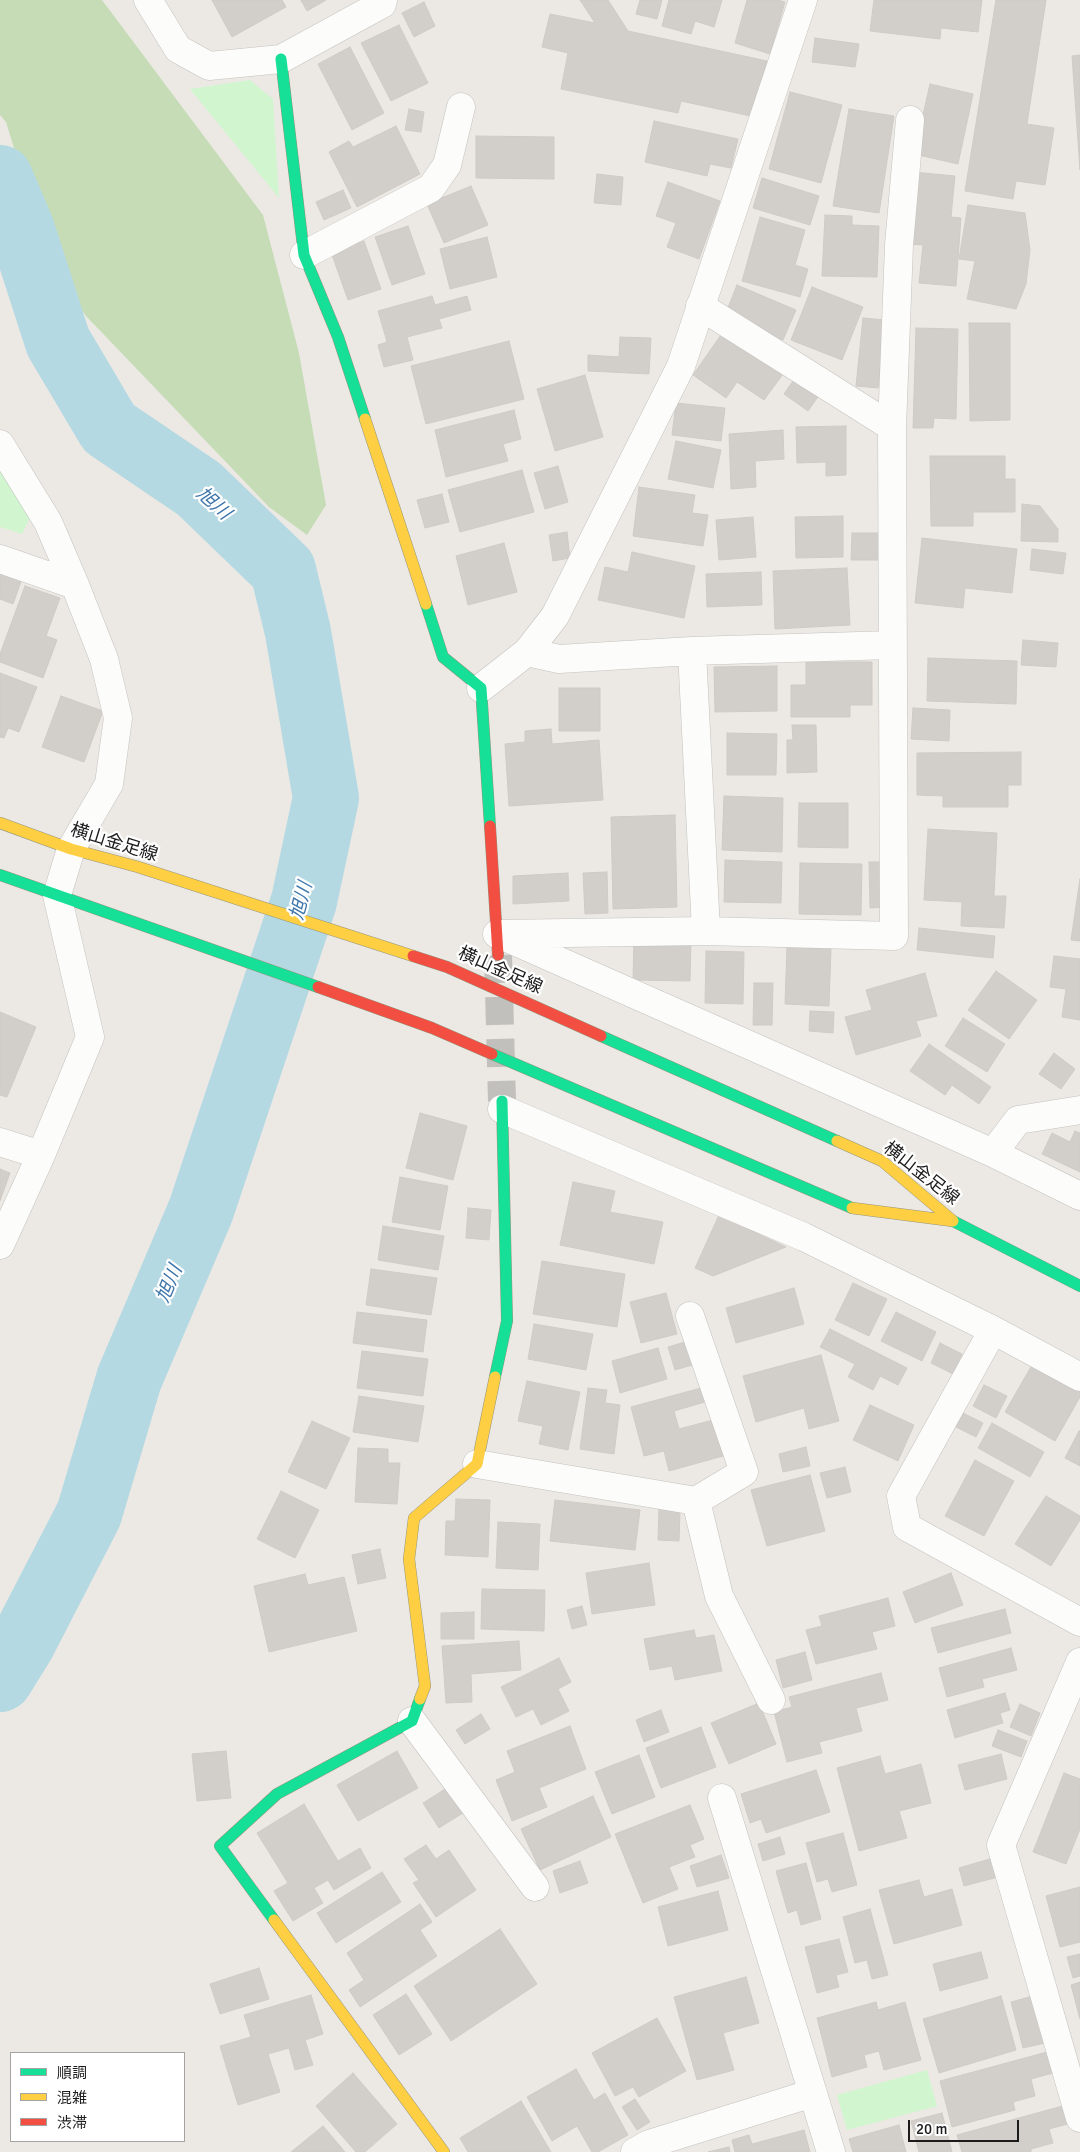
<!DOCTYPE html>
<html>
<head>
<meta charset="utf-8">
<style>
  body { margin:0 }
  #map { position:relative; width:1080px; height:2152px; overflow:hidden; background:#ece9e4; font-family:Signika,"Noto Sans JP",sans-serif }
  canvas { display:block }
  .legend { position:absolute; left:10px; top:2052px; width:175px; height:90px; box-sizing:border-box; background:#fff; border:1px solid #a4a4a4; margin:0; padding:6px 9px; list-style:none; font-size:15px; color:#1c1c1c }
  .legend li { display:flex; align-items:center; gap:10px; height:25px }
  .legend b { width:25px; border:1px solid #a4a4a4 }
  .scale { position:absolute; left:908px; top:2120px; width:111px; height:22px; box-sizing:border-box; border:2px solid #1c1c1c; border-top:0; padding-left:6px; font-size:15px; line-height:18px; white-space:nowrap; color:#1c1c1c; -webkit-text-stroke:4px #fff; paint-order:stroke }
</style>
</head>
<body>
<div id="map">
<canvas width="1080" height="2152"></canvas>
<ul class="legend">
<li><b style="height:6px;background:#16e098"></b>順調</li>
<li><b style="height:6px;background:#ffcf43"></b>混雑</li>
<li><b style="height:6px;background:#f24e42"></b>渋滞</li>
</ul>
<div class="scale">20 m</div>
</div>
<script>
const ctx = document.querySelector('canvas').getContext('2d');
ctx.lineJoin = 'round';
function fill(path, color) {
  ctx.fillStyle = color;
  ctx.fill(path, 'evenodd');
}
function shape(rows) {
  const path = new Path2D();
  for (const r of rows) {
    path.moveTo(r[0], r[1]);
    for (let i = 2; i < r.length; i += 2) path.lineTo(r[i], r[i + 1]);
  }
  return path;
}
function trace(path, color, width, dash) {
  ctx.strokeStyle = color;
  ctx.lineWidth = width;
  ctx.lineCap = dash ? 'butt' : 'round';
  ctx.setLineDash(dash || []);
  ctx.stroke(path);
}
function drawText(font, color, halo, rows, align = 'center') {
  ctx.font = font + ' Signika,"Noto Sans JP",sans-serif';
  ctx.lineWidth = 4.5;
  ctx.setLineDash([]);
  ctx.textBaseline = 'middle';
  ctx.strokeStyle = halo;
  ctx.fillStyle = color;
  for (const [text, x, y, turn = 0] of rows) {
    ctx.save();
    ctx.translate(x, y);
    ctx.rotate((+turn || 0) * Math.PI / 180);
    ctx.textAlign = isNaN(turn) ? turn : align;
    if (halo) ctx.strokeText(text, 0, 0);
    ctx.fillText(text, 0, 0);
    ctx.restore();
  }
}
fill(shape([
  [0,0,102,0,263,215,299,353,326,505,307,535,269,507,86,316,50,265,6,122,0,115]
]), '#c5dcb7');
fill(shape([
  [250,80,273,99,279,198,190,89],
  [0,469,30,518,22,534,0,527],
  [927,2070,937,2106,847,2130,837,2095]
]), '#d0f5cf');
trace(shape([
  [0,178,22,230,58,342,109,428,199,489,283,570,298,632,326,798,304,901,201,1210,129,1379,89,1514,23,1642,0,1679]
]), '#b5d9e2', 66);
const building = shape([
  [212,0,282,0,286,7,232,37,212,0],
  [301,0,326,0,307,11,301,0],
  [580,0,608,0,628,31,767,61,755,117,681,101,678,113,561,89,568,53,542,47,550,14,595,23,580,0],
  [640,0,662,0,657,19,636,14,640,0],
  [669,0,722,0,714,27,695,21,691,34,662,26,669,0],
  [747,0,778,0,785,2,770,54,735,43,747,0],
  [874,0,982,0,978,32,941,28,940,39,870,31,874,0],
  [996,0,1046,0,1027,124,1054,128,1045,185,1016,181,1013,199,965,191,996,0],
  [424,2,435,26,414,37,402,13,424,2],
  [399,25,428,83,391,101,361,43,399,25],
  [815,38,859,44,855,67,812,62,815,38],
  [350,47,384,113,352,130,318,64,350,47],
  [1080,55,1080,170,1072,56,1080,55],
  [930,84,973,94,958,164,914,154,930,84],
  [790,92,842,105,821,183,769,169,790,92],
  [409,109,424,112,421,132,405,130,409,109],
  [849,109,894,116,879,213,833,206,849,109],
  [654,121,738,139,731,168,710,164,707,176,645,162,654,121],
  [396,126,420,174,357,207,329,152,349,141,353,147,396,126],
  [476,136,554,137,554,179,476,178,476,136],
  [913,172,955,176,951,217,961,218,956,286,919,283,923,245,907,244,913,172],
  [597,174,623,177,621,205,594,203,597,174],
  [762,178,819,196,810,225,753,208,762,178],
  [668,182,720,201,699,259,667,247,676,223,656,216,668,182],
  [471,186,488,225,444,243,427,204,471,186],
  [343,190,351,208,324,220,316,202,343,190],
  [968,205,1025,213,1030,250,1026,284,1016,309,967,299,975,261,959,259,968,205],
  [825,215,852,216,852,225,879,226,877,277,822,276,825,215],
  [760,217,805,230,795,265,808,269,800,297,742,281,760,217],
  [408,226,425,274,392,285,375,237,408,226],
  [487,237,497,277,450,289,440,249,487,237],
  [364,241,381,289,348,300,331,252,364,241],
  [737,285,796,310,783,340,725,315,737,285],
  [812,287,863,307,842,360,791,340,812,287],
  [432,296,435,305,467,296,471,310,439,319,442,328,407,337,413,360,384,367,378,345,387,342,378,311,432,296],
  [863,318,886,320,878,388,856,386,863,318],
  [969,323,1010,323,1010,420,970,421,969,323],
  [916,328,958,329,956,419,934,418,933,428,913,428,916,328],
  [723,332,783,374,764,400,737,382,726,398,693,375,723,332],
  [620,337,651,338,649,374,588,371,588,355,619,357,620,337],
  [509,341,524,399,426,424,411,366,509,341],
  [585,375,603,437,555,451,537,389,585,375],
  [795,378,819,395,808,411,784,394,795,378],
  [676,403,725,408,721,441,672,435,676,403],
  [514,410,521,439,503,444,508,461,446,477,435,430,514,410],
  [846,426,846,475,826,476,826,462,797,463,796,427,846,426],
  [783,430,784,459,755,461,756,487,731,489,729,434,783,430],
  [676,441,721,450,713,488,668,479,676,441],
  [930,456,1005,456,1005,479,1015,479,1015,512,973,512,973,526,931,526,930,456],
  [558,466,568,502,545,509,534,473,558,466],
  [522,470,534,512,460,532,448,490,522,470],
  [639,487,695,495,692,513,708,515,703,546,633,536,639,487],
  [442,494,449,522,425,528,417,500,442,494],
  [1022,504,1040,506,1058,529,1058,542,1021,541,1022,504],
  [843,516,843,557,796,558,795,517,843,516],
  [753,517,756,557,719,560,716,520,753,517],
  [567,532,570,558,553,561,549,535,567,532],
  [852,533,881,533,881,560,851,560,852,533],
  [922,538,1017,549,1012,593,965,588,963,608,915,603,922,538],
  [504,543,517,592,468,605,456,556,504,543],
  [1032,549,1066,553,1063,574,1030,570,1032,549],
  [632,552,695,566,684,618,598,600,605,567,628,572,632,552],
  [847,568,850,625,775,629,773,571,847,568],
  [0,571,22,579,13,604,0,599,0,571],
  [761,572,762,605,707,607,706,574,761,572],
  [25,586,60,598,46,636,57,640,43,678,0,662,0,654,25,586],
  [1023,640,1058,643,1056,667,1021,665,1023,640],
  [928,658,1017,661,1016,704,927,701,928,658],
  [806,662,872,662,872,705,850,705,850,717,791,717,791,685,806,685,806,662],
  [777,666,777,711,715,712,714,667,777,666],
  [0,673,37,687,19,732,8,728,4,738,0,737,0,673],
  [559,688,600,688,600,731,559,731,559,688],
  [61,696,103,711,84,762,42,747,61,696],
  [913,708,950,710,949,741,911,739,913,708],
  [792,725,816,725,817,772,787,773,787,740,793,740,792,725],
  [551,729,552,744,599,740,603,800,509,806,505,744,525,742,525,731,551,729],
  [727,733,777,734,776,775,727,775,727,733],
  [1021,752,1021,785,1008,785,1008,807,943,807,943,796,917,795,917,753,1021,752],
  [724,796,783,798,782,852,722,850,724,796],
  [799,803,848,803,848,848,798,847,799,803],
  [675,815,677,907,613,909,611,817,675,815],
  [928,829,997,833,994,896,1006,896,1004,928,961,926,962,902,924,900,928,829],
  [725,860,782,862,781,903,724,902,725,860],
  [869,862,886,862,887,907,870,908,869,862],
  [800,863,862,864,861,915,799,914,800,863],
  [607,872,608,913,585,914,583,873,607,872],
  [568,873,569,901,513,904,513,876,568,873],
  [1080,879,1080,941,1071,940,1080,879],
  [919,928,995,936,993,958,917,950,919,928],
  [634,938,691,941,690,981,633,980,634,938],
  [787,946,831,948,829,1006,785,1004,787,946],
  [706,951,744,952,743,1004,705,1003,706,951],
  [1054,956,1080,959,1080,1020,1062,1017,1066,989,1050,987,1054,956],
  [996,971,1037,1000,1009,1039,968,1010,996,971],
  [925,973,937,1016,916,1021,921,1036,856,1055,845,1017,872,1010,866,990,925,973],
  [754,983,773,983,772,1025,753,1025,754,983],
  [810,1011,834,1012,833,1033,809,1031,810,1011],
  [0,1012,36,1027,7,1097,0,1095,0,1012],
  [963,1018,1005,1044,987,1072,945,1046,963,1018],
  [929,1044,991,1087,979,1104,952,1085,945,1095,910,1071,929,1044],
  [1054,1053,1075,1069,1061,1089,1039,1074,1054,1053],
  [420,1113,467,1126,453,1180,406,1168,420,1113],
  [1075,1131,1080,1133,1080,1172,1042,1154,1052,1133,1070,1142,1075,1131],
  [0,1169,10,1173,0,1201,0,1169],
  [400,1177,448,1186,440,1230,392,1222,400,1177],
  [573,1182,615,1191,610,1212,663,1222,654,1264,560,1245,573,1182],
  [468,1208,491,1210,489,1240,466,1238,468,1208],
  [719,1215,786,1247,713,1276,695,1268,719,1215],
  [383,1226,444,1236,438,1270,378,1260,383,1226],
  [542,1261,625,1274,617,1327,533,1314,542,1261],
  [371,1269,437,1278,431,1315,366,1305,371,1269],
  [853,1283,887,1299,869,1336,835,1320,853,1283],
  [794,1288,804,1324,736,1343,726,1308,794,1288],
  [666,1293,677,1334,641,1343,630,1302,666,1293],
  [357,1312,427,1320,423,1352,353,1343,357,1312],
  [896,1312,936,1332,922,1361,881,1341,896,1312],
  [534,1324,593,1334,586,1370,528,1359,534,1324],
  [830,1329,907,1368,898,1385,880,1376,873,1390,848,1377,855,1364,820,1347,830,1329],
  [692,1340,699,1363,675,1370,668,1347,692,1340],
  [940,1343,962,1354,953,1374,931,1363,940,1343],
  [658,1348,667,1379,620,1393,612,1361,658,1348],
  [362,1351,428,1359,423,1396,357,1388,362,1351],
  [821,1355,839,1421,809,1429,804,1408,756,1422,743,1376,821,1355],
  [1032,1365,1080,1392,1080,1397,1055,1441,1005,1412,1032,1365],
  [527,1381,580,1392,568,1450,539,1444,543,1426,518,1421,527,1381],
  [984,1385,1007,1396,996,1418,973,1406,984,1385],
  [588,1388,607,1390,605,1403,620,1405,614,1454,580,1449,588,1388],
  [701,1388,705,1402,674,1411,679,1429,713,1420,723,1456,669,1471,664,1451,644,1456,631,1407,701,1388],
  [359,1396,424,1406,418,1442,353,1432,359,1396],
  [870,1405,914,1425,898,1461,853,1440,870,1405],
  [963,1413,983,1423,976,1437,956,1427,963,1413],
  [312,1421,350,1438,326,1489,288,1472,312,1421],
  [992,1423,1044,1452,1030,1477,978,1448,992,1423],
  [1079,1431,1080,1431,1080,1466,1065,1458,1079,1431],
  [806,1447,810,1466,783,1472,779,1454,806,1447],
  [358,1448,388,1449,388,1463,400,1463,397,1504,355,1502,358,1448],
  [975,1460,1014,1481,984,1536,945,1516,975,1460],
  [845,1467,851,1492,827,1498,820,1473,845,1467],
  [810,1475,825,1531,767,1546,751,1490,810,1475],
  [281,1491,319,1510,295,1558,257,1539,281,1491],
  [1046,1496,1080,1516,1080,1520,1051,1566,1015,1544,1046,1496],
  [456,1499,490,1500,488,1557,445,1555,446,1521,455,1521,456,1499],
  [555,1500,640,1510,635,1550,550,1541,555,1500],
  [659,1509,680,1510,679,1541,658,1540,659,1509],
  [498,1522,540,1524,538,1570,496,1568,498,1522],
  [380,1549,386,1578,358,1584,352,1555,380,1549],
  [649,1563,655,1605,592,1614,586,1573,649,1563],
  [951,1573,963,1605,915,1623,903,1592,951,1573],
  [305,1574,308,1585,344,1577,357,1631,269,1652,254,1586,305,1574],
  [482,1589,545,1590,544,1631,481,1629,482,1589],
  [888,1598,895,1626,872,1632,877,1649,816,1664,806,1630,822,1626,819,1616,888,1598],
  [582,1606,587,1625,572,1629,567,1610,582,1606],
  [1005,1609,1011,1633,938,1653,931,1628,1005,1609],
  [474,1612,474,1639,441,1639,441,1613,474,1612],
  [694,1630,696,1638,714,1635,722,1671,675,1680,672,1666,650,1670,644,1639,694,1630],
  [519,1641,521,1670,471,1674,472,1702,446,1703,442,1646,519,1641],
  [1011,1648,1017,1670,982,1679,984,1687,947,1697,939,1668,1011,1648],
  [805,1652,812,1680,783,1688,776,1660,805,1652],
  [559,1658,571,1682,558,1689,569,1711,541,1725,533,1709,516,1717,501,1687,559,1658],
  [881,1673,888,1700,856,1708,862,1731,819,1742,822,1753,787,1762,774,1712,792,1707,789,1697,881,1673],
  [1005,1693,1010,1710,1000,1713,1003,1723,955,1738,947,1710,1005,1693],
  [759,1703,776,1744,729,1764,711,1723,759,1703],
  [1020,1704,1040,1713,1031,1736,1010,1727,1020,1704],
  [661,1710,669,1732,644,1742,636,1720,661,1710],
  [481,1714,490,1729,465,1744,456,1730,481,1714],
  [570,1726,586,1769,539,1788,547,1807,512,1821,496,1780,515,1772,507,1751,570,1726],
  [701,1727,716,1767,661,1788,646,1748,701,1727],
  [998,1730,1027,1741,1021,1757,992,1746,998,1730],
  [226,1751,231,1798,197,1801,192,1754,226,1751],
  [397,1751,418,1788,358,1821,337,1785,397,1751],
  [1001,1754,1007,1779,965,1790,958,1765,1001,1754],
  [639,1755,655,1797,612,1814,595,1772,639,1755],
  [880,1756,885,1774,921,1764,931,1803,899,1811,907,1838,859,1851,837,1768,880,1756],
  [816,1770,830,1812,766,1833,761,1819,750,1823,741,1794,816,1770],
  [1064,1773,1080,1779,1080,1829,1066,1864,1033,1852,1064,1773],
  [450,1786,466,1811,439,1828,423,1803,450,1786],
  [593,1796,611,1837,540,1870,521,1829,593,1796],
  [304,1804,338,1861,360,1848,371,1868,334,1890,328,1880,314,1888,323,1903,293,1921,274,1891,288,1883,257,1833,304,1804],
  [690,1805,704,1839,690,1845,695,1857,669,1867,678,1889,643,1903,615,1834,690,1805],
  [843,1833,857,1885,832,1892,828,1879,817,1882,806,1843,843,1833],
  [780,1837,785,1854,763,1861,758,1844,780,1837],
  [426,1845,436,1859,449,1850,476,1890,436,1917,413,1883,419,1880,404,1859,426,1845],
  [721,1855,729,1878,697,1887,690,1866,721,1855],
  [993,1858,998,1877,964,1886,959,1868,993,1858],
  [580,1861,588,1883,560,1893,553,1871,580,1861],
  [806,1863,821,1919,801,1925,797,1910,788,1913,776,1871,806,1863],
  [382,1872,401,1902,336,1943,317,1913,382,1872],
  [919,1880,924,1897,952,1889,962,1925,894,1944,879,1890,919,1880],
  [1080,1887,1080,1942,1060,1947,1046,1896,1080,1887],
  [718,1891,728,1930,668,1946,658,1907,718,1891],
  [420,1904,432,1922,420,1930,437,1956,360,2007,349,1990,364,1980,347,1953,420,1904],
  [870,1909,888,1975,872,1979,867,1960,855,1963,843,1917,870,1909],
  [500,1929,537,1984,451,2041,414,1986,500,1929],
  [839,1939,848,1972,836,1975,839,1987,817,1993,805,1947,839,1939],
  [981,1952,988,1978,940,1991,933,1964,981,1952],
  [1080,1954,1080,1976,1073,1978,1067,1957,1080,1954],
  [259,1968,269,1999,220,2014,210,1984,259,1968],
  [746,1977,759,2023,723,2033,734,2070,697,2080,674,1997,746,1977],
  [1080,1982,1080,2019,1071,1985,1080,1982],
  [406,1994,432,2034,399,2055,373,2015,406,1994],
  [311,1995,323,2034,305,2040,313,2065,295,2070,289,2048,268,2054,280,2092,238,2105,220,2046,251,2037,244,2015,311,1995],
  [1001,1996,1016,2050,939,2073,923,2019,1001,1996],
  [1033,1996,1045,2043,1023,2048,1011,2002,1033,1996],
  [876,2002,878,2010,905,2002,921,2060,884,2070,879,2051,864,2055,867,2067,832,2077,817,2018,876,2002],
  [657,2018,686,2071,639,2097,633,2087,615,2096,592,2053,657,2018],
  [1047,2052,1053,2073,1031,2079,1035,2096,1013,2102,1015,2110,952,2127,940,2081,1047,2052],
  [576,2069,594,2100,605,2093,628,2135,598,2152,592,2152,577,2126,552,2141,527,2097,576,2069],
  [353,2073,397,2124,365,2152,356,2152,316,2106,353,2073],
  [635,2099,650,2122,637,2130,622,2107,635,2099],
  [521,2101,551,2152,468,2152,460,2138,521,2101],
  [1066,2105,1071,2123,1049,2129,1053,2143,1031,2149,1031,2152,962,2152,957,2135,1066,2105],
  [942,2113,952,2152,919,2152,911,2121,942,2113],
  [899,2125,906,2152,853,2152,849,2139,899,2125],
  [323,2126,345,2152,291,2152,323,2126],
  [804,2130,810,2152,735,2152,732,2140,749,2135,752,2144,804,2130],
  [729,2147,730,2152,708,2152,729,2147]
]);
fill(building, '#d2cfcb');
trace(building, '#cfcac5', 1);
trace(shape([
  [498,955,502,1101]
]), '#c2c0bc', 28, [28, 14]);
const street = shape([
  [148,0,178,49,209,66,281,59,382,4,383,0],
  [304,255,431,188,447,165,461,107],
  [700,306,892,427],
  [0,444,48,522,75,585,104,659,118,718,109,784,71,849,57,895,90,1037,41,1155,0,1245],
  [0,559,75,585],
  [692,651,706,931],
  [527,652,559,659,692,651,892,645],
  [481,688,527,652,555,616,681,366,803,0],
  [497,934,706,931,894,936,892,427,899,245,910,120],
  [505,937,993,1153,1080,1196],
  [502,1109,804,1237,993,1330,1080,1377],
  [0,1142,41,1155],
  [993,1153,1018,1120,1080,1110],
  [993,1330,901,1496,907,1527,1080,1622],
  [477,1464,696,1501,744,1472,690,1316],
  [696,1501,719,1596,771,1700],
  [1080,1662,1001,1845,1080,2118],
  [412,1721,535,1887],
  [722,1798,831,2152],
  [635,2152,649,2144,813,2093]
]);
const fast = shape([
  [281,59,304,255,338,337,365,419],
  [426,604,443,657,481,688,490,826],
  [0,875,318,987],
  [601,1036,837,1141],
  [492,1054,852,1208],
  [953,1221,1080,1286],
  [495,1377,507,1321,502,1101],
  [274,1920,220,1846,277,1794,412,1721,420,1699]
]);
const slow = shape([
  [365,419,426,604],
  [0,823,71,849,138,867,413,956],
  [837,1141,882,1161,953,1221,852,1208],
  [420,1699,425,1686,409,1559,414,1518,477,1464,495,1377],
  [274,1920,444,2152]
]);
const jam = shape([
  [490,826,498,955],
  [413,956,447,967,601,1036],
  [318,987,432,1028,492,1054]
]);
trace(street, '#c4c2c0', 29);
trace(fast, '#94957c', 12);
trace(slow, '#94957c', 12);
trace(jam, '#94957c', 12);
trace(street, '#fcfcfb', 28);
trace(fast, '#16e098', 11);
trace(slow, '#ffcf43', 11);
trace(jam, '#f24e42', 11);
drawText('18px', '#1c1c1c', '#fff', [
  ["横山金足線",114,843,17],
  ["横山金足線",500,971,24],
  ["横山金足線",921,1174,38]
]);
drawText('italic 19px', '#3f76ab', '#fff', [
  ["旭川",213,504,42],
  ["旭川",302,901,-75],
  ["旭川",170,1284,-67]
]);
</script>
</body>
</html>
